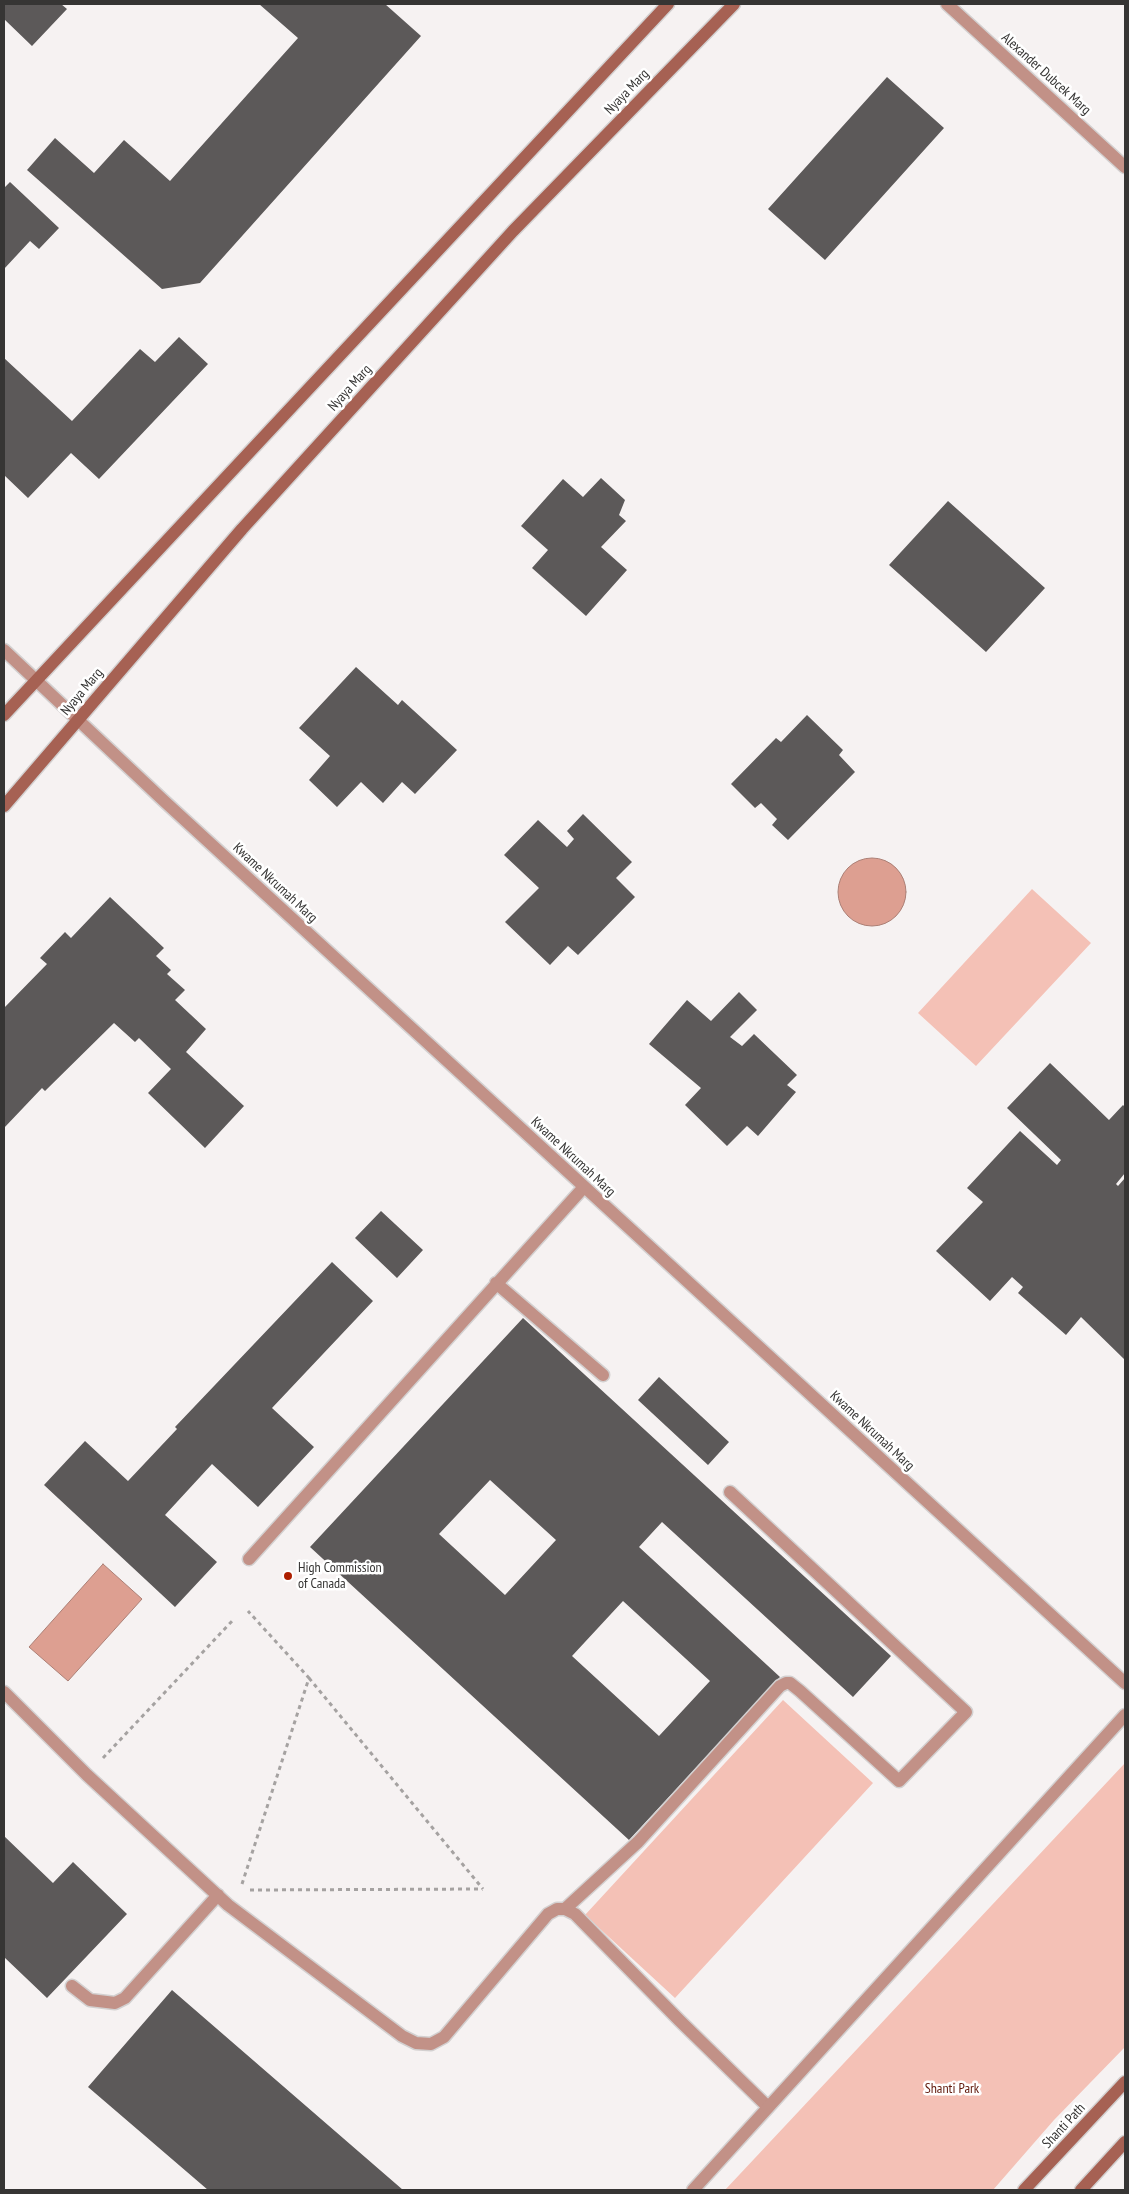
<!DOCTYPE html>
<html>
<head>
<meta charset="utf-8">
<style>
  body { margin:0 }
  #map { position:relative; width:1129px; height:2194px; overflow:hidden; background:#f6f2f2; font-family:"PT Sans Narrow",sans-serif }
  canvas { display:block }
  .frame { position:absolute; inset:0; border:5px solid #363534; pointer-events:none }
</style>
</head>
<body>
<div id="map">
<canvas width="1129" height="2194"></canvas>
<div class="frame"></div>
</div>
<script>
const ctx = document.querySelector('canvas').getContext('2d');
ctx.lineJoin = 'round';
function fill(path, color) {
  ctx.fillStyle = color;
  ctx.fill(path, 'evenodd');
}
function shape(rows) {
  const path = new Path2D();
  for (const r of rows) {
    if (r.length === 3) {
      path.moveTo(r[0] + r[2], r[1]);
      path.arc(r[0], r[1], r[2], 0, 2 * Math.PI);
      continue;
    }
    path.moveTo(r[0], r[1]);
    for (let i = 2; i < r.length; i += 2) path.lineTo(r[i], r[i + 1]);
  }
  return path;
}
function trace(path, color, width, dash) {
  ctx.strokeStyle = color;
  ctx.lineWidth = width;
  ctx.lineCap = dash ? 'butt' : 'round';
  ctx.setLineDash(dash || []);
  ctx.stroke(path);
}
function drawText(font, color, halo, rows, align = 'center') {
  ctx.font = font + ' "PT Sans Narrow",sans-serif';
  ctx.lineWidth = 5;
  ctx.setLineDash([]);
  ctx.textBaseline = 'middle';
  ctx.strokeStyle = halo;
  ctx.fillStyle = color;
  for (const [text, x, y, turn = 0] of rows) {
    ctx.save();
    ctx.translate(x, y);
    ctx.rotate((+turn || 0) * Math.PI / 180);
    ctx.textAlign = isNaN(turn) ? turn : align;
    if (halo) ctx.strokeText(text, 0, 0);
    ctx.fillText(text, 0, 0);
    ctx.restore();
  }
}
fill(shape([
  [1032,889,1091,943,976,1066,918,1013],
  [783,1700,873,1783,675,1998,585,1915],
  [1125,1763,1125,2047,1054,2120,993,2190,725,2190]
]), '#f4c1b6');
const water = shape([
  [872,892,34],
  [103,1564,142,1599,68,1681,29,1647,103,1564]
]);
fill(water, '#dd9f91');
trace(water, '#ab7f75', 1);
fill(shape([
  [4,4,61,4,67,9,32,46,4,19],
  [259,4,385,4,421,36,200,283,162,289,27,170,55,138,94,173,124,140,170,181,298,38],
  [887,77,944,128,825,260,768,209],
  [10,182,59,228,39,249,30,241,4,269,4,188],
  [179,337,208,364,99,479,71,453,28,498,4,475,4,358,72,421,140,349,155,362],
  [601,478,625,500,619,515,626,521,601,547,627,570,586,616,532,568,548,550,521,526,563,479,583,497],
  [948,501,1045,588,986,652,889,565],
  [356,667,398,705,402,700,457,750,415,794,402,782,383,803,361,782,337,807,309,780,330,756,299,728],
  [807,715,843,750,839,755,855,772,788,840,772,825,777,819,761,803,755,808,731,784,776,738,781,742],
  [583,814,632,862,616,878,635,897,578,955,568,946,550,965,505,922,539,888,504,855,538,820,567,847,574,839,567,831],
  [110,897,164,948,156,956,171,970,167,974,185,990,175,1000,206,1029,186,1052,244,1106,205,1148,148,1093,171,1069,139,1038,135,1042,114,1023,45,1091,42,1088,4,1128,4,1008,47,964,40,958,65,932,71,938],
  [739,992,757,1010,730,1037,742,1046,754,1034,797,1075,787,1085,796,1092,758,1136,747,1126,727,1146,685,1105,701,1088,649,1044,687,1000,711,1021],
  [1050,1063,1109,1120,1123,1105,1125,1107,1125,1173,1116,1184,1118,1186,1125,1178,1125,1360,1081,1317,1066,1335,1018,1293,1023,1287,1012,1277,990,1301,936,1251,983,1202,967,1188,1020,1131,1057,1165,1061,1160,1007,1108],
  [381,1211,423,1250,397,1278,355,1238],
  [332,1262,373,1301,272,1408,314,1447,258,1507,212,1464,165,1515,217,1562,175,1607,44,1485,85,1441,128,1481,177,1429,175,1427],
  [523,1318,891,1656,853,1697,662,1522,639,1547,780,1677,629,1840,310,1547],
  [490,1480,556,1540,505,1595,439,1534],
  [623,1601,710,1681,659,1736,572,1656],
  [659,1377,729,1442,708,1465,638,1400],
  [4,1836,53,1883,73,1862,127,1914,47,1998,4,1957],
  [172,1990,403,2190,208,2190,88,2087]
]), '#5c5959');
const lane = shape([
  [496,1283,603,1375],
  [249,1559,584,1187],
  [4,1692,87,1775,228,1905,402,2036,416,2043,431,2044,444,2037,548,1914,557,1909,565,1909,575,1914,679,2020,768,2107],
  [565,1909,638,1842,780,1686,786,1683,790,1683,800,1691,899,1781,966,1712,730,1492],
  [72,1986,90,2000,115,2003,125,1998,218,1895]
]);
const street = shape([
  [947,4,1125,167],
  [4,650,163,800,1125,1683],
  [693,2190,1125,1715]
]);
const secondary = shape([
  [4,715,668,4],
  [4,806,242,529,513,231,734,4],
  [1024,2190,1125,2082],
  [1081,2190,1125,2142]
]);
trace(lane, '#d3d0d0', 15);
trace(street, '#d3d0d0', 15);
trace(secondary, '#d3d0d0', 15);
trace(shape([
  [309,1678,483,1889],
  [103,1758,234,1619],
  [242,1884,309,1678,248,1611],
  [250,1890,483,1889]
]), '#a5a2a1', 3, [4, 4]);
trace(lane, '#c29187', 12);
trace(street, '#c29187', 12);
trace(secondary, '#a66153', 12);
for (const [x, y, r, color] of [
  [288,1576,5,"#ad1f00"]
]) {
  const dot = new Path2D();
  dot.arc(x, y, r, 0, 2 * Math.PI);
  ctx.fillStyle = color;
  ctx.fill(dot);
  trace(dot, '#fff', 2);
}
drawText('14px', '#363534', '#fff', [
  ["Alexander Dubcek Marg",1046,74,42],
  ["Nyaya Marg",627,92,-46],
  ["Nyaya Marg",350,388,-48],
  ["Nyaya Marg",82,692,-50],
  ["Kwame Nkrumah Marg",275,883,43],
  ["Kwame Nkrumah Marg",573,1157,43],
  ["Kwame Nkrumah Marg",872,1431,43],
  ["Shanti Path",1064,2126,-47]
]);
drawText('14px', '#363534', '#fff', [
  ["High Commission",298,1568],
  ["of Canada",298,1584]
], 'left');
drawText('14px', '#61190b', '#fff', [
  ["Shanti Park",952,2089]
]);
</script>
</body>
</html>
